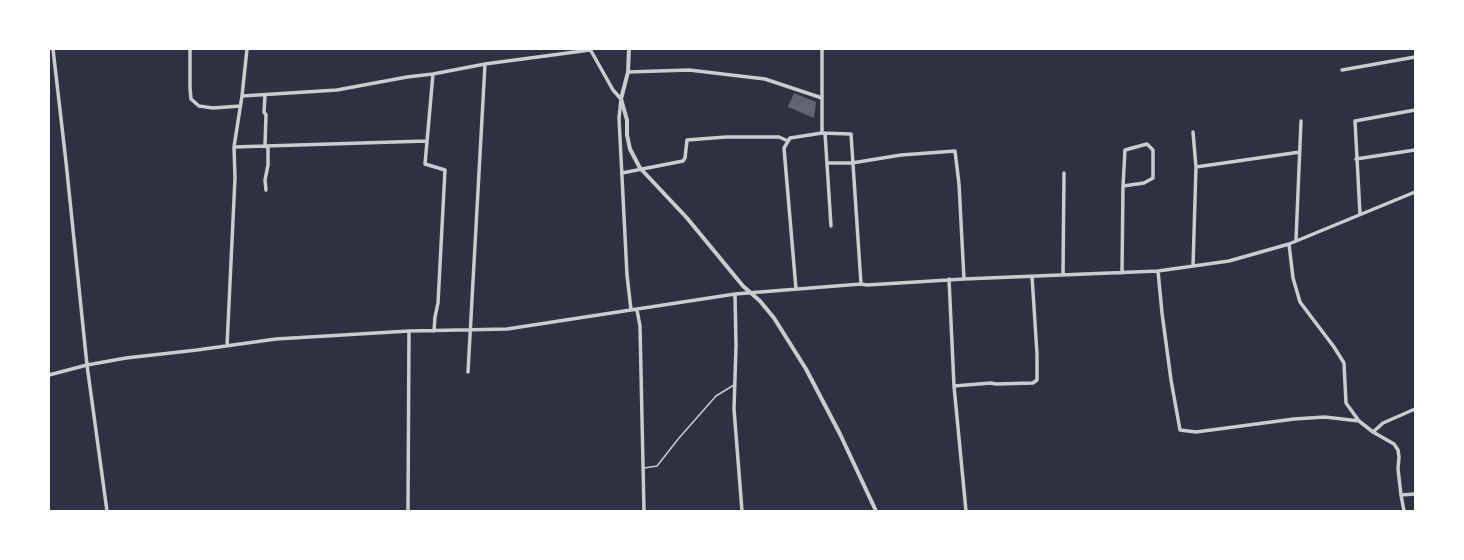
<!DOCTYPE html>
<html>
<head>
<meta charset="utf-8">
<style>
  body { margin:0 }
  #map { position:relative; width:1464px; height:560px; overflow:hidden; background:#2d3142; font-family:"PT Sans Narrow",sans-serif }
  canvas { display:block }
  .frame { position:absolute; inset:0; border:50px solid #fff; pointer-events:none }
</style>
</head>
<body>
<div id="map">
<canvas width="1464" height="560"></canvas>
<div class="frame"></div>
</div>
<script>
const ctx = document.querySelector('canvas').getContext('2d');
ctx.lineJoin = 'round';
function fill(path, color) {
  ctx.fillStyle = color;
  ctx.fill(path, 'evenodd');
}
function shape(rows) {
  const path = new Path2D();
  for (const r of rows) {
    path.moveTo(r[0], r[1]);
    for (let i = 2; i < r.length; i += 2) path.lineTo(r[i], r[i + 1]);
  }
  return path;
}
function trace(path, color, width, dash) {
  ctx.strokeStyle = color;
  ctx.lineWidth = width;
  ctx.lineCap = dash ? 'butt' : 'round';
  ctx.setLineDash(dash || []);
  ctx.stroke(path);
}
fill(shape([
  [794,93,816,102,814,118,788,107]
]), '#626471');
trace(shape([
  [644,468,657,466,679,438,716,396,734,385]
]), '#caccd0', 1.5);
trace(shape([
  [53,49,66,162,87,365,107,511],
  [190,49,190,88,191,99,199,106,213,108,240,106],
  [590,49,613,90,621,99,619,118,627,275,631,310],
  [1342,70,1415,57],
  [628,72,689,70,765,79,822,98],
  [433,74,425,164,445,170,438,303,435,317,434,331],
  [265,95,264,112,266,115,265,145,268,148,268,165,265,180,266,190],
  [242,96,247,49],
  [822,133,822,49],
  [825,133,831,226],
  [234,147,426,141],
  [1356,159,1415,150],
  [827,163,852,163,901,155,955,151,959,184,964,279],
  [1196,167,1300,152],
  [622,173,683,161,685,158,687,140,726,137,779,137,788,141],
  [1360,214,1355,121,1415,110],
  [1296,240,1301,121],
  [1289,244,1293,278,1300,302,1334,347,1344,363,1346,403,1359,421,1373,432,1394,444,1398,450,1399,457,1398,469,1401,495,1404,511],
  [1193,266,1196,167,1193,132],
  [1158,271,1162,313,1171,380,1180,430,1196,432,1294,419,1325,417,1359,421],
  [1122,273,1123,186,1125,150,1147,144,1153,150,1153,178,1144,183,1123,186],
  [1063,275,1064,173],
  [949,279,954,386,966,511],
  [796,289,784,148,790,138,822,133,851,134,861,284],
  [735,294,736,346,734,409,742,511],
  [637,310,640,326,644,511],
  [227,346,235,178,234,147,242,96,337,90,407,77,433,74,485,64,590,50],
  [468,372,485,64],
  [49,375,87,365,126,358,197,350,276,339,409,331,507,329,735,294,861,284,867,285,964,279,1158,271,1229,261,1289,244,1415,192],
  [954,386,991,383,996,384,1033,383,1037,380,1037,354,1032,276],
  [1373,432,1383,423,1415,409],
  [1401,495,1415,494],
  [408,511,409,331]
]), '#caccd0', 3.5);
trace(shape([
  [629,49,628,72,621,99,627,120,627,135,630,149,640,168,687,218,743,286,760,301,774,318,806,369,840,434,876,511]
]), '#caccd0', 4);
</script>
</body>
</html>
